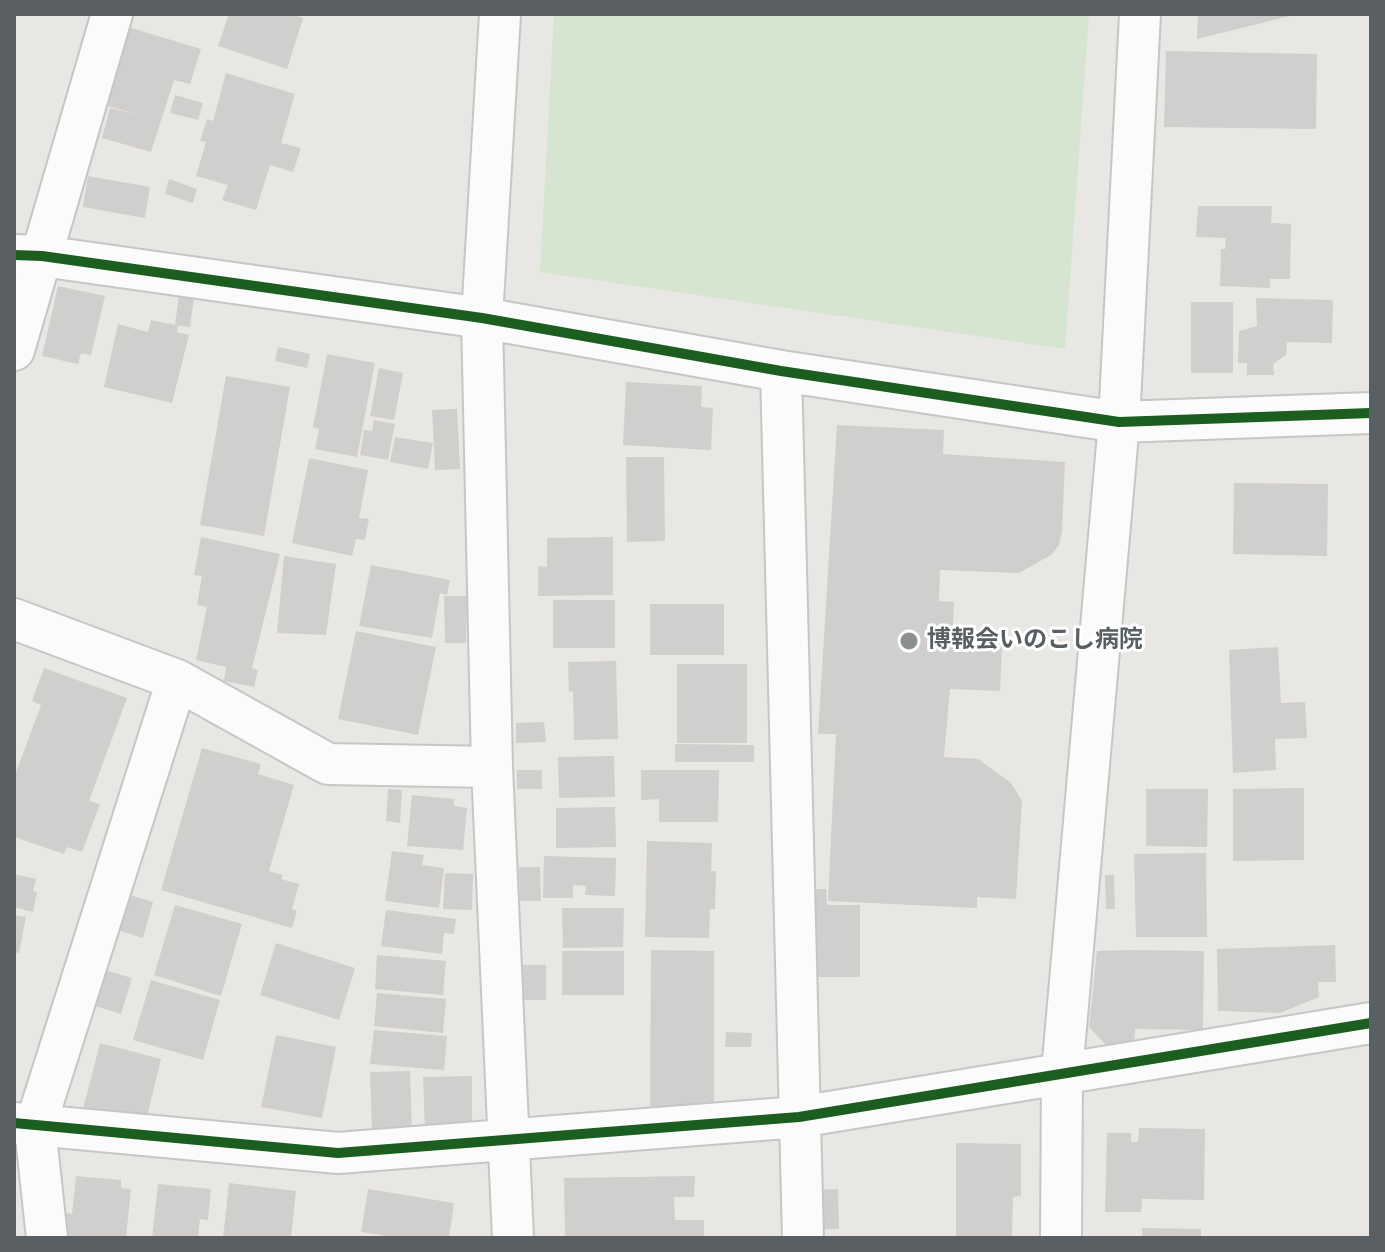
<!DOCTYPE html>
<html>
<head>
<meta charset="utf-8">
<style>
  body { margin:0 }
  #map { position:relative; width:1385px; height:1252px; overflow:hidden; background:#e9e7e4; font-family:"Varela Round",sans-serif }
  canvas { display:block }
  .frame { position:absolute; inset:0; border:16px solid #595f62; pointer-events:none }
</style>
</head>
<body>
<div id="map">
<canvas width="1385" height="1252"></canvas>
<div class="frame"></div>
</div>
<script>
const ctx = document.querySelector('canvas').getContext('2d');
ctx.lineJoin = 'round';
function fill(path, color) {
  ctx.fillStyle = color;
  ctx.fill(path, 'evenodd');
}
function shape(rows) {
  const path = new Path2D();
  for (const r of rows) {
    path.moveTo(r[0], r[1]);
    for (let i = 2; i < r.length; i += 2) path.lineTo(r[i], r[i + 1]);
  }
  return path;
}
function trace(path, color, width, dash) {
  ctx.strokeStyle = color;
  ctx.lineWidth = width;
  ctx.lineCap = dash ? 'butt' : 'round';
  ctx.setLineDash(dash || []);
  ctx.stroke(path);
}
function drawText(font, color, halo, rows, align = 'center') {
  ctx.font = font + ' "Varela Round","Noto Sans JP",sans-serif';
  ctx.lineWidth = 6;
  ctx.setLineDash([]);
  ctx.textBaseline = 'middle';
  ctx.strokeStyle = halo;
  ctx.fillStyle = color;
  for (const [text, x, y, turn = 0] of rows) {
    ctx.save();
    ctx.translate(x, y);
    ctx.rotate((+turn || 0) * Math.PI / 180);
    ctx.textAlign = isNaN(turn) ? turn : align;
    if (halo) ctx.strokeText(text, 0, 0);
    ctx.fillText(text, 0, 0);
    ctx.restore();
  }
}
fill(shape([
  [554,14,1089,14,1065,349,540,272]
]), '#d6e5cf');
fill(shape([
  [229,14,291,14,303,18,287,69,218,46],
  [1198,14,1294,14,1294,15,1197,39],
  [128,27,201,49,190,84,174,80,151,152,102,138,110,108,139,115,104,105],
  [1166,51,1317,54,1316,129,1164,127],
  [226,73,295,94,281,143,301,148,293,172,270,165,256,210,222,200,228,185,196,176,206,142,200,141,207,119,213,121],
  [175,95,203,103,198,120,170,113],
  [88,176,150,187,145,218,83,207],
  [169,179,197,189,193,203,165,194],
  [1198,206,1272,206,1271,223,1291,224,1290,279,1270,279,1270,288,1220,286,1221,249,1225,249,1226,238,1196,237],
  [58,286,105,296,91,355,81,353,78,364,42,356],
  [179,295,194,297,190,327,178,326,177,332,189,335,172,403,104,387,118,324,148,332,151,320,175,325],
  [1256,298,1333,300,1332,343,1287,342,1286,355,1273,364,1274,375,1247,375,1247,363,1238,363,1239,331,1257,326],
  [1191,302,1233,302,1233,373,1191,373],
  [278,347,310,354,307,368,275,361],
  [327,354,375,363,357,457,315,449,319,429,313,427],
  [379,368,403,373,394,420,370,416],
  [226,376,290,387,264,536,200,525],
  [626,382,702,386,701,407,713,408,711,450,623,445],
  [457,409,460,469,435,470,432,410],
  [374,420,395,424,388,460,360,455,364,430,372,431],
  [837,425,944,430,943,454,1065,462,1062,532,1059,545,1051,555,1019,573,940,570,939,601,954,602,952,645,1002,647,1000,691,950,689,944,757,978,759,1011,783,1022,801,1016,899,977,897,977,908,828,901,836,734,818,734],
  [395,437,433,443,428,469,390,462],
  [626,457,664,457,665,541,627,542],
  [309,458,368,470,359,518,369,519,365,540,356,539,352,556,292,543],
  [1234,483,1328,484,1327,556,1233,554],
  [201,537,280,554,252,668,258,670,254,687,224,681,226,667,196,660,207,607,197,605,202,576,194,575],
  [613,537,613,595,538,596,538,566,547,567,547,538],
  [284,556,336,564,326,635,277,633],
  [371,565,450,580,447,595,440,593,432,638,359,626],
  [444,596,467,596,466,643,445,643],
  [553,600,615,600,615,648,553,648],
  [650,604,724,604,724,655,650,655],
  [356,631,436,647,418,735,338,719],
  [1278,647,1281,703,1305,702,1307,738,1275,739,1276,770,1233,773,1229,650],
  [616,661,618,739,574,740,573,691,569,692,568,662],
  [677,664,747,664,747,743,677,743],
  [44,668,127,698,89,801,100,804,82,852,67,847,64,854,14,837,14,778,41,705,32,701],
  [544,722,546,742,516,743,516,723],
  [675,744,754,745,754,762,675,762],
  [202,748,261,764,258,774,294,785,269,871,283,875,281,879,299,884,292,909,297,911,292,928,161,890],
  [614,756,615,797,559,798,558,757],
  [517,770,542,770,542,789,517,789],
  [641,770,719,770,718,822,659,822,659,799,641,800],
  [1304,788,1304,860,1233,861,1233,789],
  [388,789,402,790,400,823,386,821],
  [1146,789,1208,789,1207,847,1146,846],
  [412,795,454,799,454,806,467,808,463,850,407,846],
  [615,807,616,847,556,848,556,808],
  [647,841,712,843,711,871,716,871,715,909,710,909,709,938,645,937],
  [392,851,424,855,422,865,444,868,439,908,385,901],
  [1206,853,1207,937,1136,937,1134,854],
  [544,856,616,858,615,896,585,895,586,886,573,885,573,898,543,898],
  [519,867,540,867,541,901,520,901],
  [445,873,473,874,472,910,443,909],
  [14,874,36,879,33,891,37,892,33,912,14,907],
  [1105,875,1114,875,1115,909,1106,909],
  [806,889,826,889,827,905,860,905,860,977,806,977],
  [127,894,153,902,143,938,117,930],
  [175,905,242,924,221,996,154,975],
  [562,908,624,908,623,947,563,948],
  [386,910,456,919,454,934,444,933,442,954,381,946],
  [14,915,26,917,19,953,14,952],
  [276,943,355,968,339,1020,260,995],
  [1335,945,1336,982,1318,982,1319,997,1280,1013,1218,1011,1217,949],
  [651,950,714,951,714,1106,650,1106],
  [1131,950,1204,951,1203,1030,1135,1029,1134,1045,1109,1048,1089,1027,1097,951],
  [562,951,624,951,624,995,562,995],
  [377,955,446,961,443,995,375,989],
  [522,965,546,965,546,1000,522,1000],
  [105,970,132,978,121,1014,95,1006],
  [151,980,220,1000,203,1060,133,1040],
  [377,993,446,999,443,1033,374,1026],
  [374,1030,447,1036,444,1070,370,1064],
  [726,1032,752,1033,751,1047,725,1047],
  [276,1035,336,1047,322,1118,261,1107],
  [100,1043,161,1059,145,1125,83,1109],
  [410,1071,412,1131,372,1131,370,1072],
  [472,1076,472,1124,425,1131,423,1077],
  [1139,1128,1205,1129,1204,1200,1142,1199,1141,1212,1105,1212,1107,1133,1131,1133,1131,1142,1138,1142],
  [956,1143,1021,1144,1021,1196,1013,1197,1012,1238,956,1238],
  [76,1176,121,1180,121,1188,131,1189,126,1238,62,1238,65,1213,72,1214],
  [695,1176,694,1197,674,1197,675,1220,704,1220,704,1238,565,1238,564,1178],
  [229,1183,296,1191,291,1238,223,1238],
  [158,1184,211,1189,208,1220,200,1219,198,1238,152,1238],
  [368,1189,454,1203,449,1238,381,1238,381,1235,361,1232],
  [838,1189,839,1229,806,1230,804,1190],
  [1142,1228,1201,1229,1201,1238,1142,1238]
]), '#d1cfce');
const minor = shape([
  [500,14,482,318,492,767,513,1238],
  [14,255,42,256,482,318,781,371,1119,422,1371,413],
  [14,350,112,14],
  [781,371,803,1238],
  [14,619,177,680,328,764,492,767],
  [14,1123,338,1153,799,1117,1371,1023],
  [47,1238,35,1127,177,680],
  [1061,1238,1062,1073,1119,422,1140,14]
]);
trace(minor, '#c5c6c6', 44);
trace(minor, '#fcfbfb', 40);
trace(shape([
  [14,255,42,256,482,318,781,371,1119,422,1371,413],
  [14,1123,338,1153,799,1117,1371,1023]
]), '#1b5e20', 10);
for (const [x, y, r, color] of [
  [909,641,10,"#8b8f90"]
]) {
  const dot = new Path2D();
  dot.arc(x, y, r, 0, 2 * Math.PI);
  ctx.fillStyle = color;
  ctx.fill(dot);
  trace(dot, '#fff', 3);
}
drawText('bold 24px', '#595f62', '#fff', [
  ["博報会いのこし病院",927,641]
], 'left');
</script>
</body>
</html>
